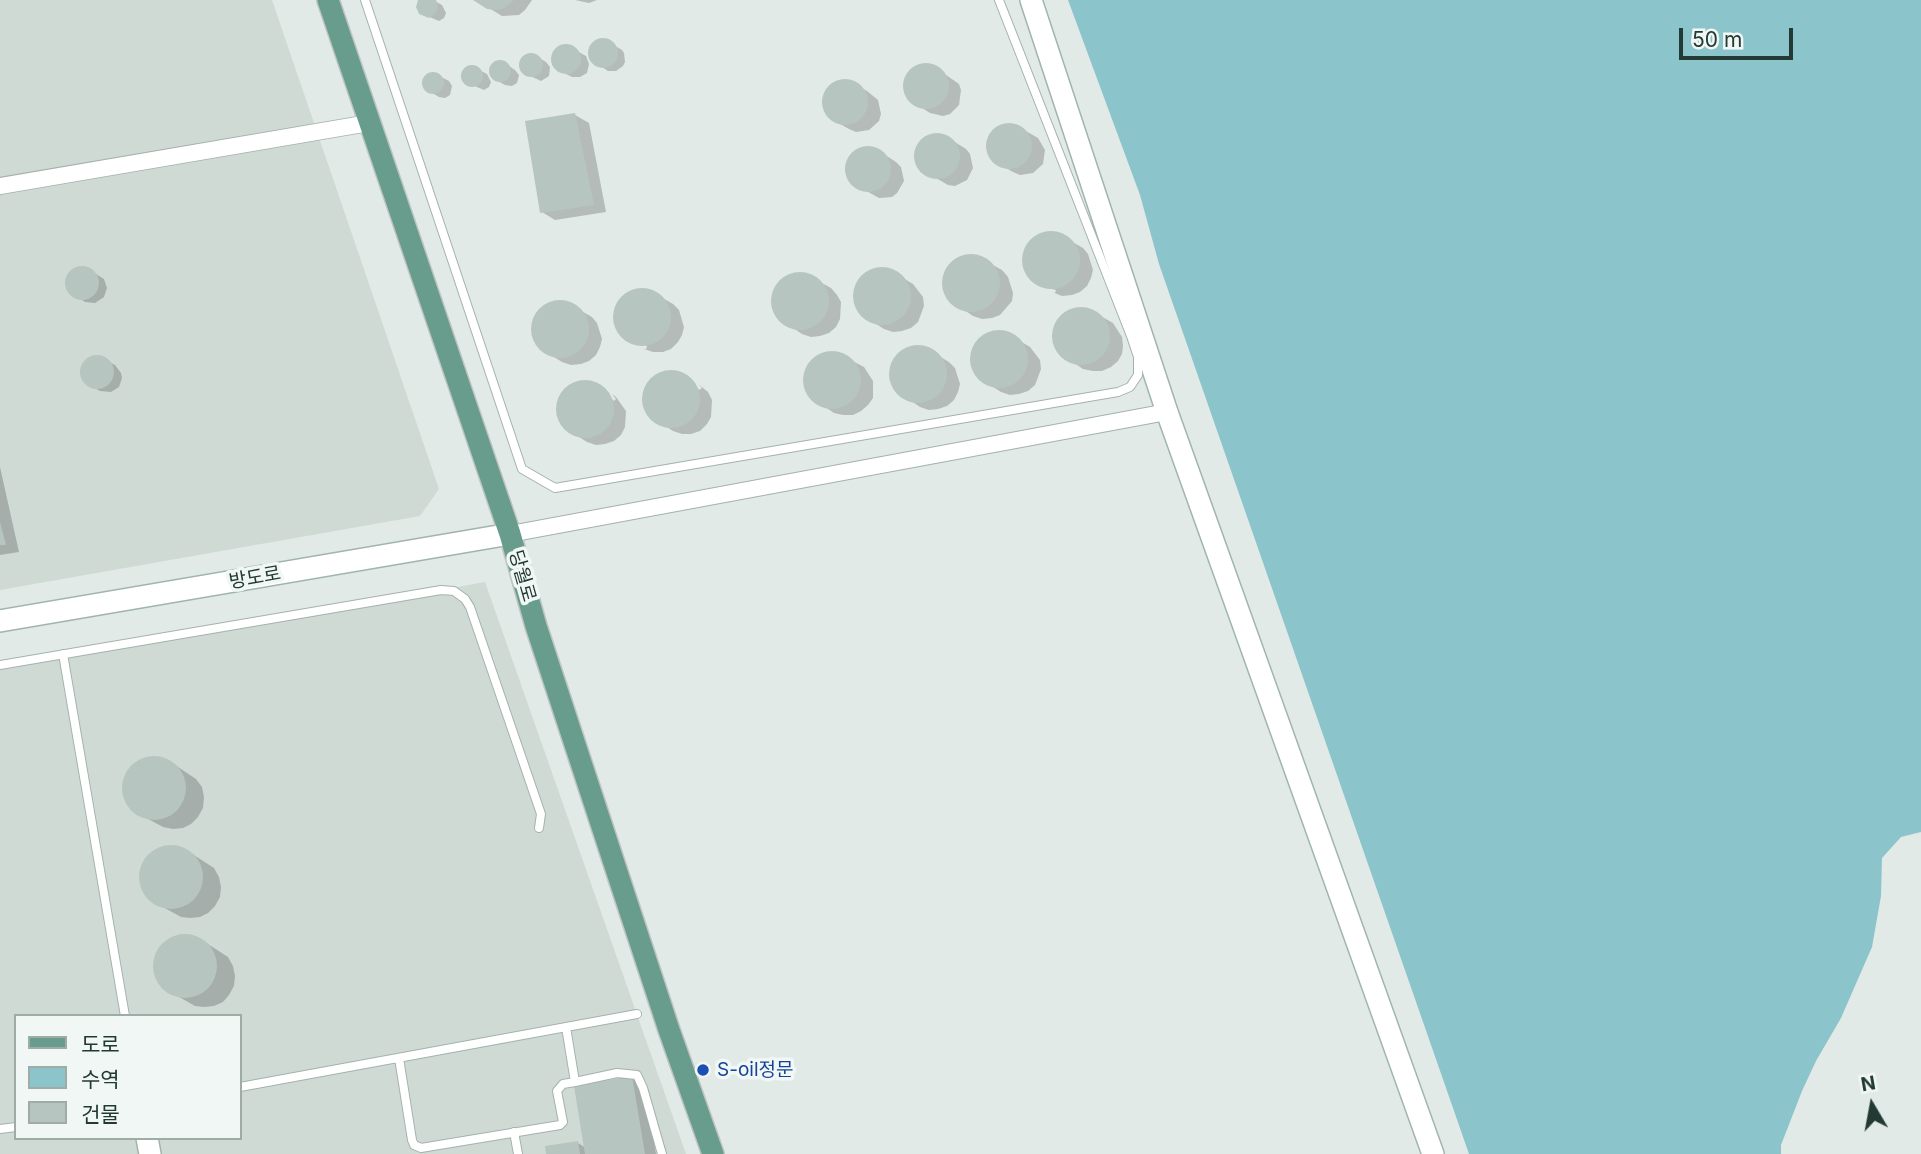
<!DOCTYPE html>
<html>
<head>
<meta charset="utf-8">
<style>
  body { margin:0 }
  #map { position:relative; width:1921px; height:1154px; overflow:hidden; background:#e1eae6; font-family:Inter,"Noto Sans KR",sans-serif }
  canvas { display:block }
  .legend { position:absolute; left:14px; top:1014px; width:228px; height:126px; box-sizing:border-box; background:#f1f7f4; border:2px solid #9eaba7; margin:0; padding:9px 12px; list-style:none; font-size:21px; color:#223a33 }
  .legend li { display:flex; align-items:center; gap:14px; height:35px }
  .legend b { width:35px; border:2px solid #9eaba7 }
  .north { position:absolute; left:1837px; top:1070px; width:70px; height:70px; -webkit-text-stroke:5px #f1f7f4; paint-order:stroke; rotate:350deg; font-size:19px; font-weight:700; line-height:28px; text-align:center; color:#223a33 }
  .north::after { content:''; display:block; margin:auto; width:24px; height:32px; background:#223a33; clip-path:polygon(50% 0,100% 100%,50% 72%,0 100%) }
  .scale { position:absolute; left:1679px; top:28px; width:114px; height:32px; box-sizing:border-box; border:4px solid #223a33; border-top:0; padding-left:9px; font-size:21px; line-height:24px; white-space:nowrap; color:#223a33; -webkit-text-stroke:5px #f1f7f4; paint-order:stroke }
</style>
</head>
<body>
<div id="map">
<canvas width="1921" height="1154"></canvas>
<ul class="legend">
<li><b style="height:9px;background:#689d8e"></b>도로</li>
<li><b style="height:19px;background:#8cc4cc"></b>수역</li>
<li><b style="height:19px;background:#b6c5bf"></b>건물</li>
</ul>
<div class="north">N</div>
<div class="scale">50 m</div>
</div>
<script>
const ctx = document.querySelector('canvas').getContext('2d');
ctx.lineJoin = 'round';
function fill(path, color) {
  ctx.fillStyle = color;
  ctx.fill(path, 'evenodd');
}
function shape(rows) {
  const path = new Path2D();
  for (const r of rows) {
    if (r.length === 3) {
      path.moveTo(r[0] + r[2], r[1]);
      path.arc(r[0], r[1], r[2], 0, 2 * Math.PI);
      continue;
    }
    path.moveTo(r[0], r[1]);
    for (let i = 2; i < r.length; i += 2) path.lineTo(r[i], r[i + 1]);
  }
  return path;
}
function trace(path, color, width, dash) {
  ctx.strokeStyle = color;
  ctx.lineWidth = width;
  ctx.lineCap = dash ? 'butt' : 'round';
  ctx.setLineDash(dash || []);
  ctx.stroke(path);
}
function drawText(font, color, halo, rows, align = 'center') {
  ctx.font = font + ' Inter,"Noto Sans KR",sans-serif';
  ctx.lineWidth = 7;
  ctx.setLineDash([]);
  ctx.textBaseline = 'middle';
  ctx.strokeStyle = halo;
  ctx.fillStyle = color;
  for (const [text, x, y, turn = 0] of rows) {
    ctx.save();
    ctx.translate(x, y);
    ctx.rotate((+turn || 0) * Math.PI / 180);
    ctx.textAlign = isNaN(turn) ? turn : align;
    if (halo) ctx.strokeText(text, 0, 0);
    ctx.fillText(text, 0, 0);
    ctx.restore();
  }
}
fill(shape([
  [0,0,272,0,439,489,420,516,0,590],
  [485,582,686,1154,0,1154,0,670],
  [16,1016,240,1016,240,1138,16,1138]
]), '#cfdad5');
fill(shape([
  [1068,0,1921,0,1921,832,1901,837,1882,858,1881,896,1872,947,1841,1018,1816,1061,1802,1091,1781,1145,1781,1154,1469,1154,1159,264,1140,195]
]), '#8cc4cc');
fill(shape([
  [423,0,433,0,442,5,446,13,444,18,439,21,420,13],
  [476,0,532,0,525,10,519,15,502,16],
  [575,0,597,0,589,3],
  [605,40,622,50,624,53,625,62,623,66,616,71,608,71,592,60,590,52,591,48,596,42],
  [568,46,586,56,589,64,587,73,580,77,572,77,558,70,554,62,557,51,564,47],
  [526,56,536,56,546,62,550,67,549,76,541,81,524,73,521,67,522,60],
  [497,63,506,64,515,70,519,75,517,83,512,86,505,85,496,80,491,72,493,66],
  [472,66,487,74,491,82,489,87,484,90,465,82,463,76,464,70],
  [919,66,933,66,959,84,961,90,959,105,950,114,943,116,930,113,910,100,905,88,908,75],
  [430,74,439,76,449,81,452,86,450,95,445,98,439,97,429,91,425,87,426,78],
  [845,81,852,83,867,91,878,100,881,114,879,121,869,130,856,132,849,129,835,121,826,110,825,97,827,91,838,82],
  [575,115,589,123,606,212,555,220,542,212],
  [1010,124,1017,126,1038,138,1045,150,1043,164,1033,173,1020,175,1013,172,999,164,990,154,989,141,996,129],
  [938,135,945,136,966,149,970,154,973,168,967,180,955,186,948,185,922,170,918,165,917,151,924,140],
  [868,148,882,153,896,162,901,167,904,181,897,193,892,197,879,198,852,183,849,178,847,164,855,153],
  [1043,235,1060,235,1083,248,1088,254,1093,270,1091,278,1087,286,1080,292,1072,295,1062,296,1052,292,1055,293,1056,290,1043,287,1031,279,1026,271,1024,262,1025,252,1030,244],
  [963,257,980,258,1002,270,1008,277,1013,293,1012,301,1000,315,992,318,982,319,973,316,951,301,946,294,944,285,945,275,950,267],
  [86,268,104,279,107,288,104,297,95,303,85,302,76,296,68,289,67,284,69,274,77,269],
  [883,269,891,271,913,284,923,297,924,306,918,322,911,328,902,331,893,332,884,329,862,315,857,307,855,298,856,288,860,280,866,274],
  [792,276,809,276,831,288,837,295,841,302,840,319,836,327,829,333,820,336,811,337,802,334,780,319,775,312,773,303,774,293,778,285],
  [643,290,659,296,673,304,679,310,684,327,682,335,678,342,671,349,663,352,653,352,644,349,643,349,646,350,647,346,629,341,622,335,617,327,615,318,616,309,620,301,627,295],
  [552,304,569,304,592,317,597,323,602,339,600,347,596,355,589,361,581,364,571,365,562,362,540,348,535,340,533,331,534,321,538,313],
  [1082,309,1099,315,1113,323,1122,337,1123,346,1122,354,1118,361,1111,367,1102,371,1093,371,1083,369,1061,354,1057,347,1054,337,1056,328,1060,320,1066,314],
  [1000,332,1008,334,1030,347,1040,360,1041,369,1035,385,1028,391,1019,394,1010,395,1001,392,979,378,974,370,972,361,973,351,977,343,983,337],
  [910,349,927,349,949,362,955,368,960,384,958,392,954,400,947,406,938,409,929,410,920,407,898,392,893,385,891,376,892,366,897,358],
  [833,353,841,355,864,367,873,381,873,398,868,405,861,411,853,415,843,415,834,413,812,398,807,390,805,381,806,372,811,364,817,358],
  [92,358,101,358,115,365,121,373,122,378,119,387,111,392,100,391,91,386,83,378,82,374,84,364],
  [663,373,680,374,689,379,699,390,702,388,698,384,708,392,712,400,711,417,707,424,700,431,691,434,682,434,673,431,651,417,646,409,644,400,645,391,649,383],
  [586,382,594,384,602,389,614,401,616,399,612,394,616,397,626,411,625,427,621,435,614,441,605,444,596,445,587,442,565,428,560,420,558,411,559,401,564,393,570,387],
  [0,467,19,552,0,555],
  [148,758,159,758,169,761,196,779,202,787,204,797,203,808,198,817,191,824,183,828,173,829,163,827,135,812,129,804,125,796,124,786,126,777,131,768,139,762],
  [166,847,176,847,186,850,214,868,219,877,221,887,220,897,215,906,208,913,200,917,190,918,181,917,152,901,146,893,142,885,141,875,143,866,148,857,156,851],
  [180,936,190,936,200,939,228,957,233,966,235,976,234,986,229,995,223,1002,214,1006,204,1007,195,1006,167,990,160,983,156,974,155,964,157,955,162,947,170,940],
  [631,1078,645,1086,656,1154,548,1154,578,1143,586,1148]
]), '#0003');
fill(shape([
  [418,0,436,0,438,7,435,14,429,18,419,14,416,7],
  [473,0,514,0,504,8,496,10,487,9],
  [603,53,15],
  [566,59,15],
  [531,65,12],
  [500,71,11],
  [926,86,23],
  [472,76,11],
  [433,83,11],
  [845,102,23],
  [575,113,594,205,540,213,525,121],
  [1009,146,23],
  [937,156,23],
  [868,169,23],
  [1051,260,29],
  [971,283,29],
  [82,283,17],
  [882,296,29],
  [800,301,29],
  [642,317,29],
  [560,329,29],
  [1081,336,29],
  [999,359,29],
  [918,374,29],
  [832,380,29],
  [97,372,17],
  [671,399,29],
  [585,409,29],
  [0,522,6,545,0,545],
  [154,788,32],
  [171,877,32],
  [185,966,32],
  [632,1076,645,1154,585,1154,574,1086],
  [578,1141,580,1154,546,1154,545,1146]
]), '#b6c5bf');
const lane = shape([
  [365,0,522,469,555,488,1118,392,1130,387,1138,375,1138,357,1131,336,999,0],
  [63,654,125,1016],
  [0,665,441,590,454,591,465,599,470,607,541,814,539,828],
  [566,1027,575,1082,617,1073,637,1075,643,1088,662,1154],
  [399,1058,412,1140,414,1145,421,1148,560,1125,563,1122,557,1091,563,1084,575,1082],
  [240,1087,637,1014],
  [0,1129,16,1127],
  [514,1132,518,1154]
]);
const street = shape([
  [0,186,369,123],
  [510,534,1167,412]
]);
const secondary = shape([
  [1031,0,1167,412,1433,1154],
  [0,621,510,534],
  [147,1138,150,1154]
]);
const primary = shape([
  [328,0,510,534,536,626,669,1030,713,1154]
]);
trace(lane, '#a4b2ad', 10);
trace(street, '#a4b2ad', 18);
trace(secondary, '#a0b5ad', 24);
trace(primary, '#bdc4c2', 24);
trace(lane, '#fff', 8);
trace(street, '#fff', 16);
trace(secondary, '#fff', 21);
trace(primary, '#689d8e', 21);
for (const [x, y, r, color] of [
  [703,1070,7,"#1a4fb4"]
]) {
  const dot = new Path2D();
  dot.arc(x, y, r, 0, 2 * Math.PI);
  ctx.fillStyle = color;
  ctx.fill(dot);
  trace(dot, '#f1f7f4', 2.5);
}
drawText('19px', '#223a33', '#f1f7f4', [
  ["당월로",522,576,74],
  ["방도로",255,578,-10]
]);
drawText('19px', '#164399', '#f1f7f4', [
  ["S-oil정문",717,1070]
], 'left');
</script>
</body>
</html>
